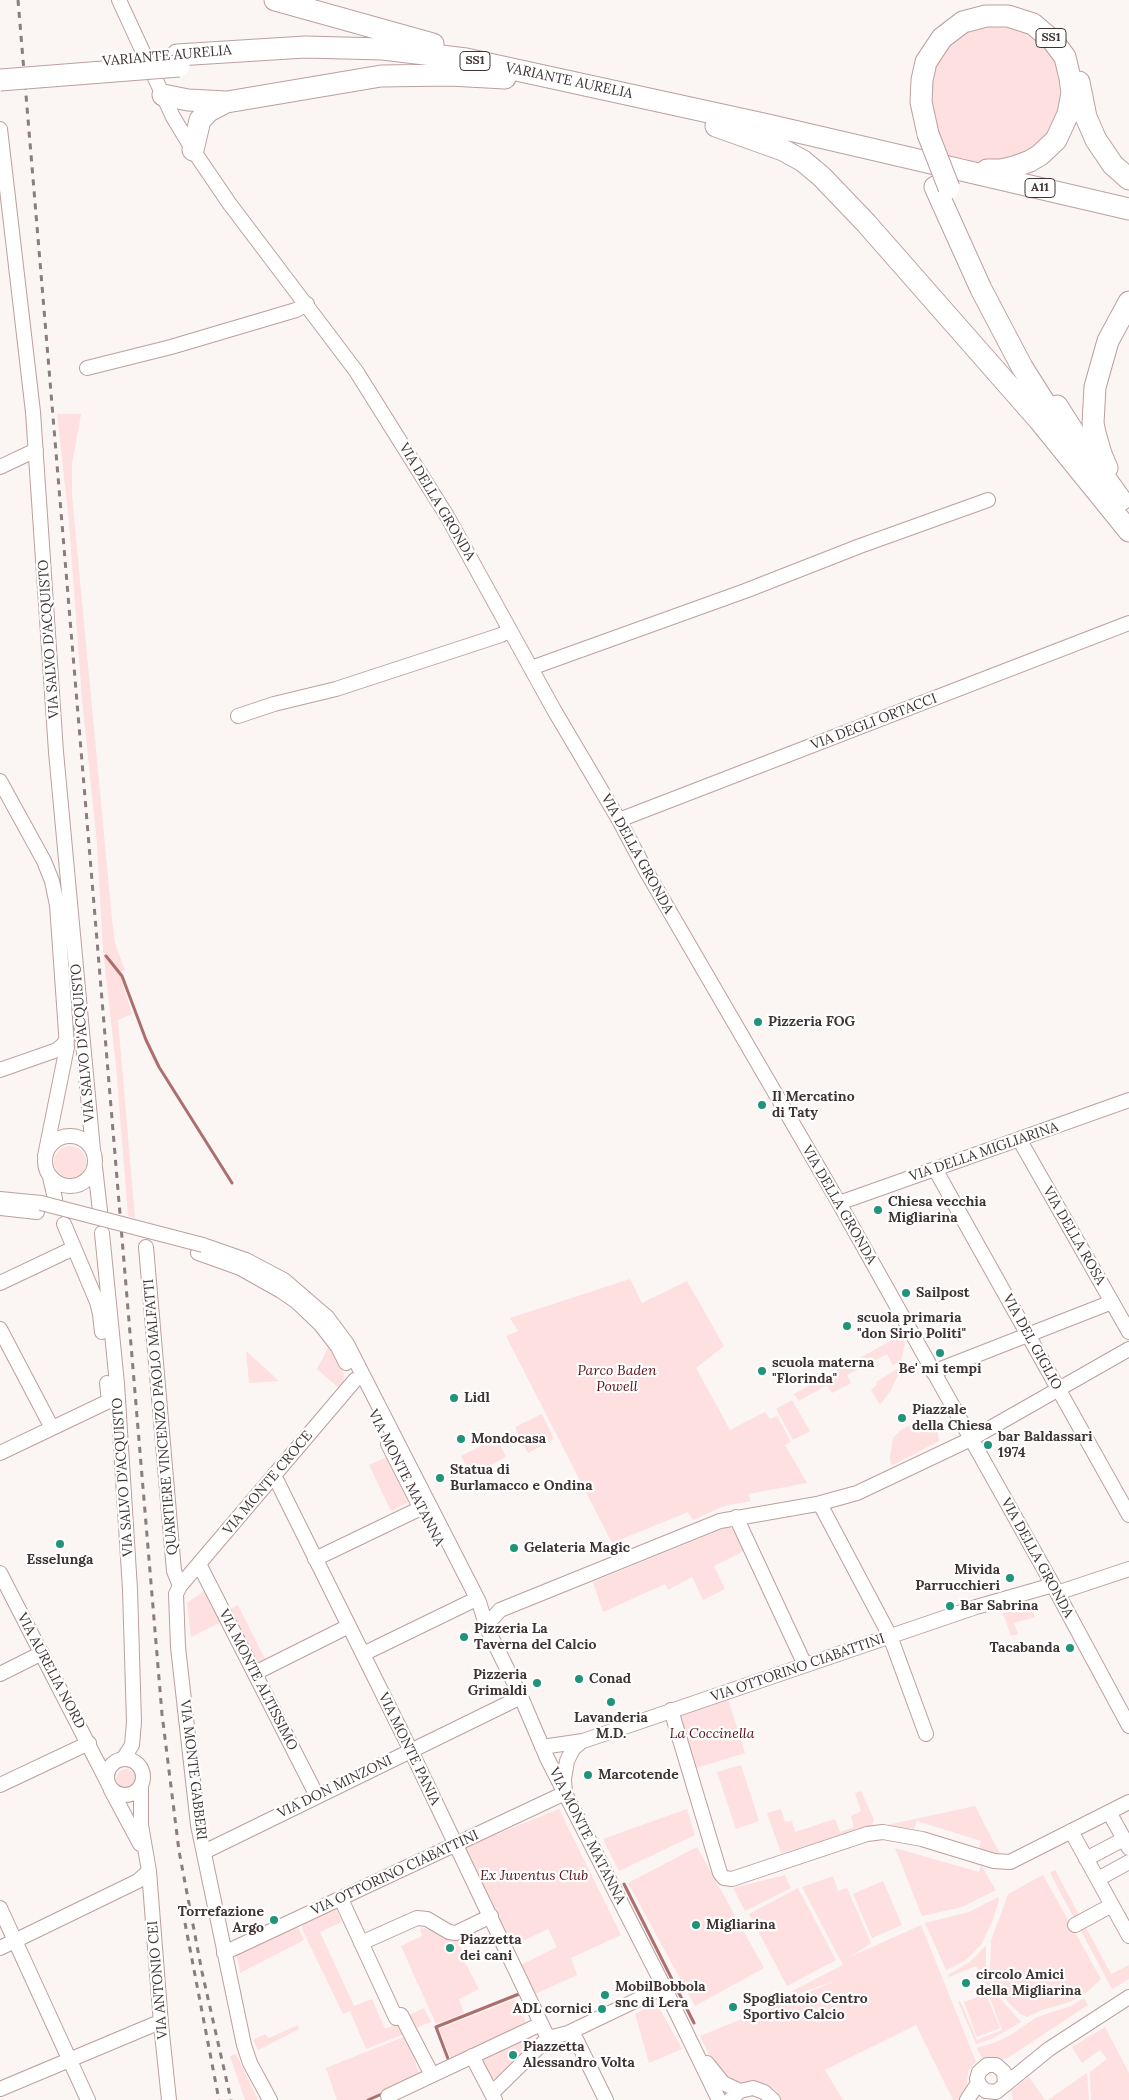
<!DOCTYPE html>
<html>
<head>
<meta charset="utf-8">
<style>
  body { margin:0 }
  canvas { display:block; background:#fbf5f4 }
</style>
</head>
<body>
<canvas width="1129" height="2100"></canvas>
<script>
const ctx = document.querySelector('canvas').getContext('2d');
ctx.lineJoin = 'round';
function fill(path, color) {
  ctx.fillStyle = color;
  ctx.fill(path, 'evenodd');
}
function shape(rows) {
  const path = new Path2D();
  for (const r of rows) {
    if (r.length === 3) {
      path.moveTo(r[0] + r[2], r[1]);
      path.arc(r[0], r[1], r[2], 0, 2 * Math.PI);
      continue;
    }
    path.moveTo(r[0], r[1]);
    for (let i = 2; i < r.length; i += 2) path.lineTo(r[i], r[i + 1]);
  }
  return path;
}
function trace(path, color, width, dash) {
  ctx.strokeStyle = color;
  ctx.lineWidth = width;
  ctx.lineCap = dash ? 'butt' : 'round';
  ctx.setLineDash(dash || []);
  ctx.stroke(path);
}
function drawText(font, color, halo, rows, align = 'center') {
  ctx.font = font + ' Lora,serif';
  ctx.lineWidth = 4.5;
  ctx.setLineDash([]);
  ctx.textBaseline = 'middle';
  ctx.strokeStyle = halo;
  ctx.fillStyle = color;
  for (const [text, x, y, turn = 0] of rows) {
    ctx.save();
    ctx.translate(x, y);
    ctx.rotate((+turn || 0) * Math.PI / 180);
    ctx.textAlign = isNaN(turn) ? turn : align;
    if (halo) ctx.strokeText(text, 0, 0);
    ctx.fillText(text, 0, 0);
    ctx.restore();
  }
}
fill(shape([
  [993,20,1035,36,1057,61,1063,92,1061,113,1047,142,992,168,964,158,946,156,927,110,935,54,944,41],
  [57,414,81,414,72,464,72,496,112,919,115,944,125,970,119,972,132,1014,118,1020,135,1218,128,1216,116,1066,103,950,97,844,82,699,69,522],
  [70,1162,16],
  [630,1279,642,1303,687,1281,724,1346,696,1368,730,1430,765,1412,770,1419,777,1416,791,1442,785,1445,807,1483,748,1494,751,1501,724,1506,693,1520,688,1512,612,1543,506,1336,518,1331,510,1318],
  [903,1334,905,1343,901,1361,893,1365,887,1354,847,1375,851,1383,832,1393,827,1385,799,1401,794,1394],
  [329,1346,335,1354,344,1375,344,1382,340,1389,317,1369],
  [246,1351,279,1381,249,1383],
  [902,1366,891,1390,880,1405,871,1390,877,1385,876,1382],
  [792,1400,810,1431,793,1440,776,1409],
  [542,1414,554,1439,528,1453,515,1427],
  [913,1424,921,1424,937,1429,939,1441,893,1465,891,1464,890,1457,893,1438,901,1430],
  [497,1438,506,1457,471,1475,461,1456],
  [389,1456,411,1501,391,1511,369,1465],
  [728,1527,734,1529,744,1551,714,1566,725,1589,703,1600,692,1577,668,1590,665,1584,603,1612,593,1582],
  [205,1590,221,1622,191,1637,187,1603],
  [1031,1604,1035,1617,1014,1623,1018,1634,1011,1636,1003,1613],
  [238,1605,265,1659,256,1664,230,1609],
  [728,1699,745,1753,696,1768,679,1715],
  [741,1765,759,1821,736,1829,717,1772],
  [126,1779,10],
  [861,1791,874,1820,871,1828,781,1853,767,1813,781,1809,785,1822,792,1821,795,1832,835,1819,840,1832,854,1827,851,1816,861,1811,855,1793],
  [975,1806,1001,1856,979,1848,981,1841,917,1821,914,1829,887,1825],
  [559,1809,621,1935,571,1958,577,1975,533,1995,519,1966,557,1947,548,1929,510,1947,465,1847],
  [687,1809,695,1835,619,1871,603,1839],
  [697,1847,764,1968,695,2006,628,1883],
  [895,1848,979,1872,981,1865,996,1890,962,1907,922,1916],
  [1055,1870,1111,1974,1129,1965,1129,1979,1112,1989,1050,1873],
  [785,1875,791,1888,745,1911,733,1888],
  [1043,1875,1101,1979,1086,1993,1070,2002,1042,2010,1027,2017,1020,2014,1008,2002,994,1982,990,1971,991,1941,1008,1894],
  [833,1876,838,1891,847,1888,871,1943,850,1957,921,1925,976,2062,968,2071,967,2085,959,2100,953,2100,916,2025,825,2070,843,2100,780,2100,777,2091,766,2084,751,2081,742,2083,733,2080,722,2073,712,2061,700,2036,838,1980,794,1995,792,1991,843,1965,802,1887],
  [883,1881,902,1925,872,1938,853,1894],
  [798,1888,836,1960,787,1986,749,1914],
  [998,1897,999,1899,993,1920,981,1945,965,1961,946,1970,925,1923,969,1912],
  [334,1905,342,1922,320,1932,354,2006,372,1999,385,2029,402,2022,407,2033,366,2049,350,2011,343,2014,302,1929,304,1919],
  [296,1922,304,1940,240,1973,236,1951],
  [424,1928,460,1942,463,1959,479,1989,459,1999,464,2013,436,2024,401,1946,422,1936,420,1929],
  [986,1945,986,1972,980,1974,976,1966,949,1977,948,1975,970,1962],
  [989,1981,995,1993,1021,2022,994,2038,976,2044,958,2001,960,2001,977,2040,1002,2030,990,1998,995,1996,985,1982],
  [986,1994,1000,2028,977,2037,964,2002],
  [1084,1998,1088,2005,1009,2057,1000,2060,983,2060,977,2049,979,2047,996,2042,1009,2036,1037,2017,1071,2006],
  [515,1999,526,2022,452,2061,439,2029],
  [656,2002,682,2049,649,2063,635,2014],
  [424,2008,431,2022,413,2029,407,2016],
  [298,2025,299,2029,258,2050,253,2040,265,2034,269,2038],
  [1105,2027,1129,2073,1129,2100,1091,2100,1090,2072,1107,2059,1100,2050,1082,2063,1072,2047],
  [532,2033,531,2043,498,2078,492,2079,483,2062,483,2059],
  [406,2036,420,2076,365,2100,337,2100,326,2068],
  [236,2054,258,2100,245,2100,230,2056],
  [1087,2073,1089,2100,1048,2100],
  [1029,2077,1045,2100,1013,2100,1011,2091]
]), '#fde0df');
trace(shape([
  [106,956,122,976,146,1040,159,1067,232,1183],
  [624,1884,694,2023],
  [450,2064,436,2027,519,1994],
  [368,2100,384,2093]
]), '#ac6f6e', 3);
const minor = shape([
  [119,0,173,117,193,150,229,203,356,371,447,516,554,710,619,820,645,869,839,1203,1053,1585,1129,1726],
  [0,129,33,412,56,752,93,1150],
  [87,368,171,347,296,310,307,304],
  [0,467,36,450],
  [531,668,745,591,860,546,988,500],
  [238,716,274,704,336,689,501,635,510,630],
  [0,781,44,861,52,881,57,905,67,1047,45,1156],
  [619,820,1129,623],
  [0,1070,57,1050,63,1045,67,1039],
  [70,1161,25],
  [1019,1139,1129,1332],
  [95,1167,100,1211],
  [935,1169,1129,1515],
  [50,1177,55,1199],
  [0,1199,41,1203],
  [839,1203,1129,1100],
  [0,1208,37,1212],
  [64,1224,97,1302,100,1314,102,1332],
  [102,1233,117,1384,130,1589,134,1722,132,1745,123,1759],
  [203,1245,246,1260,284,1280,327,1317,347,1344,479,1602,487,1628,521,1697,547,1758,664,1987,719,2100],
  [146,1247,174,1571,180,1586],
  [198,1253,240,1268,281,1291,297,1302,321,1325,338,1347,346,1363],
  [0,1283,74,1248],
  [0,1329,52,1428],
  [933,1372,1112,1302],
  [388,1444,419,1505],
  [0,1453,109,1401,107,1383],
  [274,1475,413,1755,548,2038],
  [820,1504,890,1636,926,1734],
  [736,1517,805,1665],
  [315,1559,421,1508],
  [199,1564,317,1796],
  [0,1573,107,1781],
  [1057,1593,1129,1569],
  [487,1628,492,1619,500,1610,720,1521,817,1504,857,1493,971,1439,1129,1349],
  [363,1654,470,1602],
  [255,1673,349,1626],
  [0,1674,42,1653],
  [671,1710,720,1873,724,1878,732,1879,867,1834,883,1832,922,1839,994,1861,1010,1862,1129,1802],
  [542,1747,583,1741,976,1607,1053,1585],
  [125,1777,18],
  [0,1785,89,1743],
  [141,1788,141,1825,149,1871,161,2024,169,2100],
  [111,1790,140,1844],
  [1109,1812,1129,1848],
  [1071,1831,1129,1936],
  [204,1852,521,1697],
  [1086,1859,1124,1839],
  [1098,1879,1129,1862],
  [341,1899,396,2018,401,2015,432,2075],
  [0,1908,88,2100],
  [1075,1925,1112,1905],
  [361,1943,417,1918,427,1919,449,1932,456,1933,491,1916],
  [0,1948,138,1881,149,1871],
  [224,1953,565,1793,564,1779,567,1761,573,1749,582,1741],
  [572,2031,606,2100],
  [472,2056,495,2100],
  [707,2063,723,2083,740,2091],
  [1005,2084,1004,2072,996,2065,987,2065,979,2072,977,2079,980,2086,986,2091,996,2092,1049,2049,1129,1997],
  [0,2089,155,2024],
  [492,2093,548,2038,568,2033,664,1987],
  [270,2100,250,2063,244,2045,198,1825,178,1647,176,1594,180,1586,355,1380],
  [390,2100,388,2096,541,2024],
  [730,2100,740,2091,753,2088,764,2092,773,2100],
  [967,2100,978,2083]
]);
const highway = shape([
  [275,0,433,44],
  [177,55,305,47,383,49,466,59,768,125,1129,209],
  [1079,82,1086,117,1096,140,1113,165,1129,179],
  [163,95,188,100,227,102,381,76,450,75,505,78],
  [716,126,783,150,803,161,822,177,866,223,1039,420,1129,531],
  [928,134,921,102,922,80,926,62,942,38,963,22,986,16,1008,16,1033,24,1053,41,1065,57,1070,78,1072,93,1068,114,1056,140,1040,155,1030,161,1014,167,1001,170,987,170],
  [193,150,200,120,209,111,226,102],
  [935,187,981,289,1022,367,1058,424],
  [1057,406,1085,450,1121,500],
  [1107,468,1101,454,1095,433,1093,423,1095,387,1108,341,1129,302]
]);
trace(minor, '#bba09e', 16);
trace(highway, '#bba09e', 23);
trace(minor, '#fff', 14);
trace(highway, '#fff', 21);
trace(shape([
  [18,0,162,1714,179,1851,202,1972,231,2100],
  [185,1923,219,2100]
]), '#877e7d', 3, [6, 6]);
const minorBridge = shape([
  [41,1203,203,1245]
]);
const highwayBridge = shape([
  [0,80,179,66],
  [928,134,949,188]
]);
trace(minorBridge, '#bba09e', 16, []);
trace(highwayBridge, '#bba09e', 23, []);
trace(minorBridge, '#fff', 14);
trace(highwayBridge, '#fff', 21);
for (const [x, y, r, color] of [
  [758,1022,5,"#1f9478"],
  [762,1105,5,"#1f9478"],
  [878,1210,5,"#1f9478"],
  [906,1293,5,"#1f9478"],
  [847,1326,5,"#1f9478"],
  [940,1353,5,"#1f9478"],
  [762,1371,5,"#1f9478"],
  [454,1398,5,"#1f9478"],
  [902,1418,5,"#1f9478"],
  [461,1439,5,"#1f9478"],
  [988,1445,5,"#1f9478"],
  [440,1478,5,"#1f9478"],
  [60,1544,5,"#1f9478"],
  [514,1548,5,"#1f9478"],
  [1010,1578,5,"#1f9478"],
  [950,1606,5,"#1f9478"],
  [464,1637,5,"#1f9478"],
  [1070,1648,5,"#1f9478"],
  [579,1679,5,"#1f9478"],
  [537,1683,5,"#1f9478"],
  [611,1702,5,"#1f9478"],
  [588,1775,5,"#1f9478"],
  [274,1920,5,"#1f9478"],
  [696,1925,5,"#1f9478"],
  [450,1948,5,"#1f9478"],
  [966,1983,5,"#1f9478"],
  [605,1995,5,"#1f9478"],
  [733,2007,5,"#1f9478"],
  [602,2009,5,"#1f9478"],
  [513,2055,5,"#1f9478"]
]) {
  const dot = new Path2D();
  dot.arc(x, y, r, 0, 2 * Math.PI);
  ctx.fillStyle = color;
  ctx.fill(dot);
  trace(dot, '#fff', 2);
}
for (const [x, y, w] of [
  [1051,38,30],
  [475,61,30],
  [1040,188,30]
]) {
  const box = new Path2D();
  box.roundRect(x - w / 2, y - 9.5, w, 19, 4);
  ctx.fillStyle = '#fff';
  ctx.fill(box);
  trace(box, '#3f3333', 1);
}
drawText('bold 12px', '#3f3333', null, [
  ["SS1",1051,38],
  ["SS1",475,61],
  ["A11",1040,188]
]);
drawText('14px', '#3f3333', '#fff', [
  ["VARIANTE AURELIA",167,56,-5],
  ["VARIANTE AURELIA",569,81,12],
  ["VIA DELLA GRONDA",437,502,59],
  ["VIA SALVO D'ACQUISTO",49,639,-94],
  ["VIA DEGLI ORTACCI",874,722,-21],
  ["VIA DELLA GRONDA",637,854,61],
  ["VIA SALVO D'ACQUISTO",83,1043,-95],
  ["VIA DELLA MIGLIARINA",984,1152,-19],
  ["VIA DELLA GRONDA",839,1205,60],
  ["VIA DELLA ROSA",1074,1236,60],
  ["VIA DEL GIGLIO",1032,1342,61],
  ["QUARTIERE VINCENZO PAOLO MALFATTI",161,1417,-95],
  ["VIA SALVO D'ACQUISTO",123,1477,-94],
  ["VIA MONTE MATANNA",406,1478,63],
  ["VIA MONTE CROCE",268,1483,-50],
  ["VIA DELLA GRONDA",1037,1558,61],
  ["VIA OTTORINO CIABATTINI",798,1668,-19],
  ["VIA AURELIA NORD",51,1671,62],
  ["VIA MONTE ALTISSIMO",258,1680,63],
  ["VIA MONTE PANIA",409,1749,64],
  ["VIA MONTE GABBERI",193,1770,83],
  ["VIA DON MINZONI",335,1787,-26],
  ["VIA MONTE MATANNA",587,1836,63],
  ["VIA OTTORINO CIABATTINI",395,1873,-25],
  ["VIA ANTONIO CEI",158,1980,-95]
]);
drawText('bold 14px', '#3f3333', '#fff', [
  ["Pizzeria FOG",768,1022],
  ["Il Mercatino",772,1097],
  ["di Taty",772,1113],
  ["Chiesa vecchia",888,1202],
  ["Migliarina",888,1218],
  ["Sailpost",916,1293],
  ["scuola primaria",857,1318],
  ["\"don Sirio Politi\"",857,1334],
  ["scuola materna",772,1363],
  ["\"Florinda\"",772,1379],
  ["Be' mi tempi",940,1369,"center"],
  ["Lidl",464,1398],
  ["Piazzale",912,1410],
  ["della Chiesa",912,1426],
  ["bar Baldassari",998,1437],
  ["1974",998,1453],
  ["Mondocasa",471,1439],
  ["Statua di",450,1470],
  ["Burlamacco e Ondina",450,1486],
  ["Gelateria Magic",524,1548],
  ["Esselunga",60,1560,"center"],
  ["Mivida",1000,1570,"right"],
  ["Parrucchieri",1000,1586,"right"],
  ["Bar Sabrina",960,1606],
  ["Pizzeria La",474,1629],
  ["Taverna del Calcio",474,1645],
  ["Tacabanda",1060,1648,"right"],
  ["Pizzeria",527,1675,"right"],
  ["Grimaldi",527,1691,"right"],
  ["Conad",589,1679],
  ["Lavanderia",611,1718,"center"],
  ["M.D.",611,1734,"center"],
  ["Marcotende",598,1775],
  ["Torrefazione",264,1912,"right"],
  ["Argo",264,1928,"right"],
  ["Migliarina",706,1925],
  ["Piazzetta",460,1940],
  ["dei cani",460,1956],
  ["circolo Amici",976,1975],
  ["della Migliarina",976,1991],
  ["MobilBobbola",615,1987],
  ["snc di Lera",615,2003],
  ["Spogliatoio Centro",743,1999],
  ["Sportivo Calcio",743,2015],
  ["ADL cornici",592,2009,"right"],
  ["Piazzetta",523,2047],
  ["Alessandro Volta",523,2063]
], 'left');
drawText('italic 14px', '#591016', '#fff', [
  ["Parco Baden",617,1371],
  ["Powell",617,1387],
  ["La Coccinella",712,1734],
  ["Ex Juventus Club",534,1876]
]);
</script>
</body>
</html>
